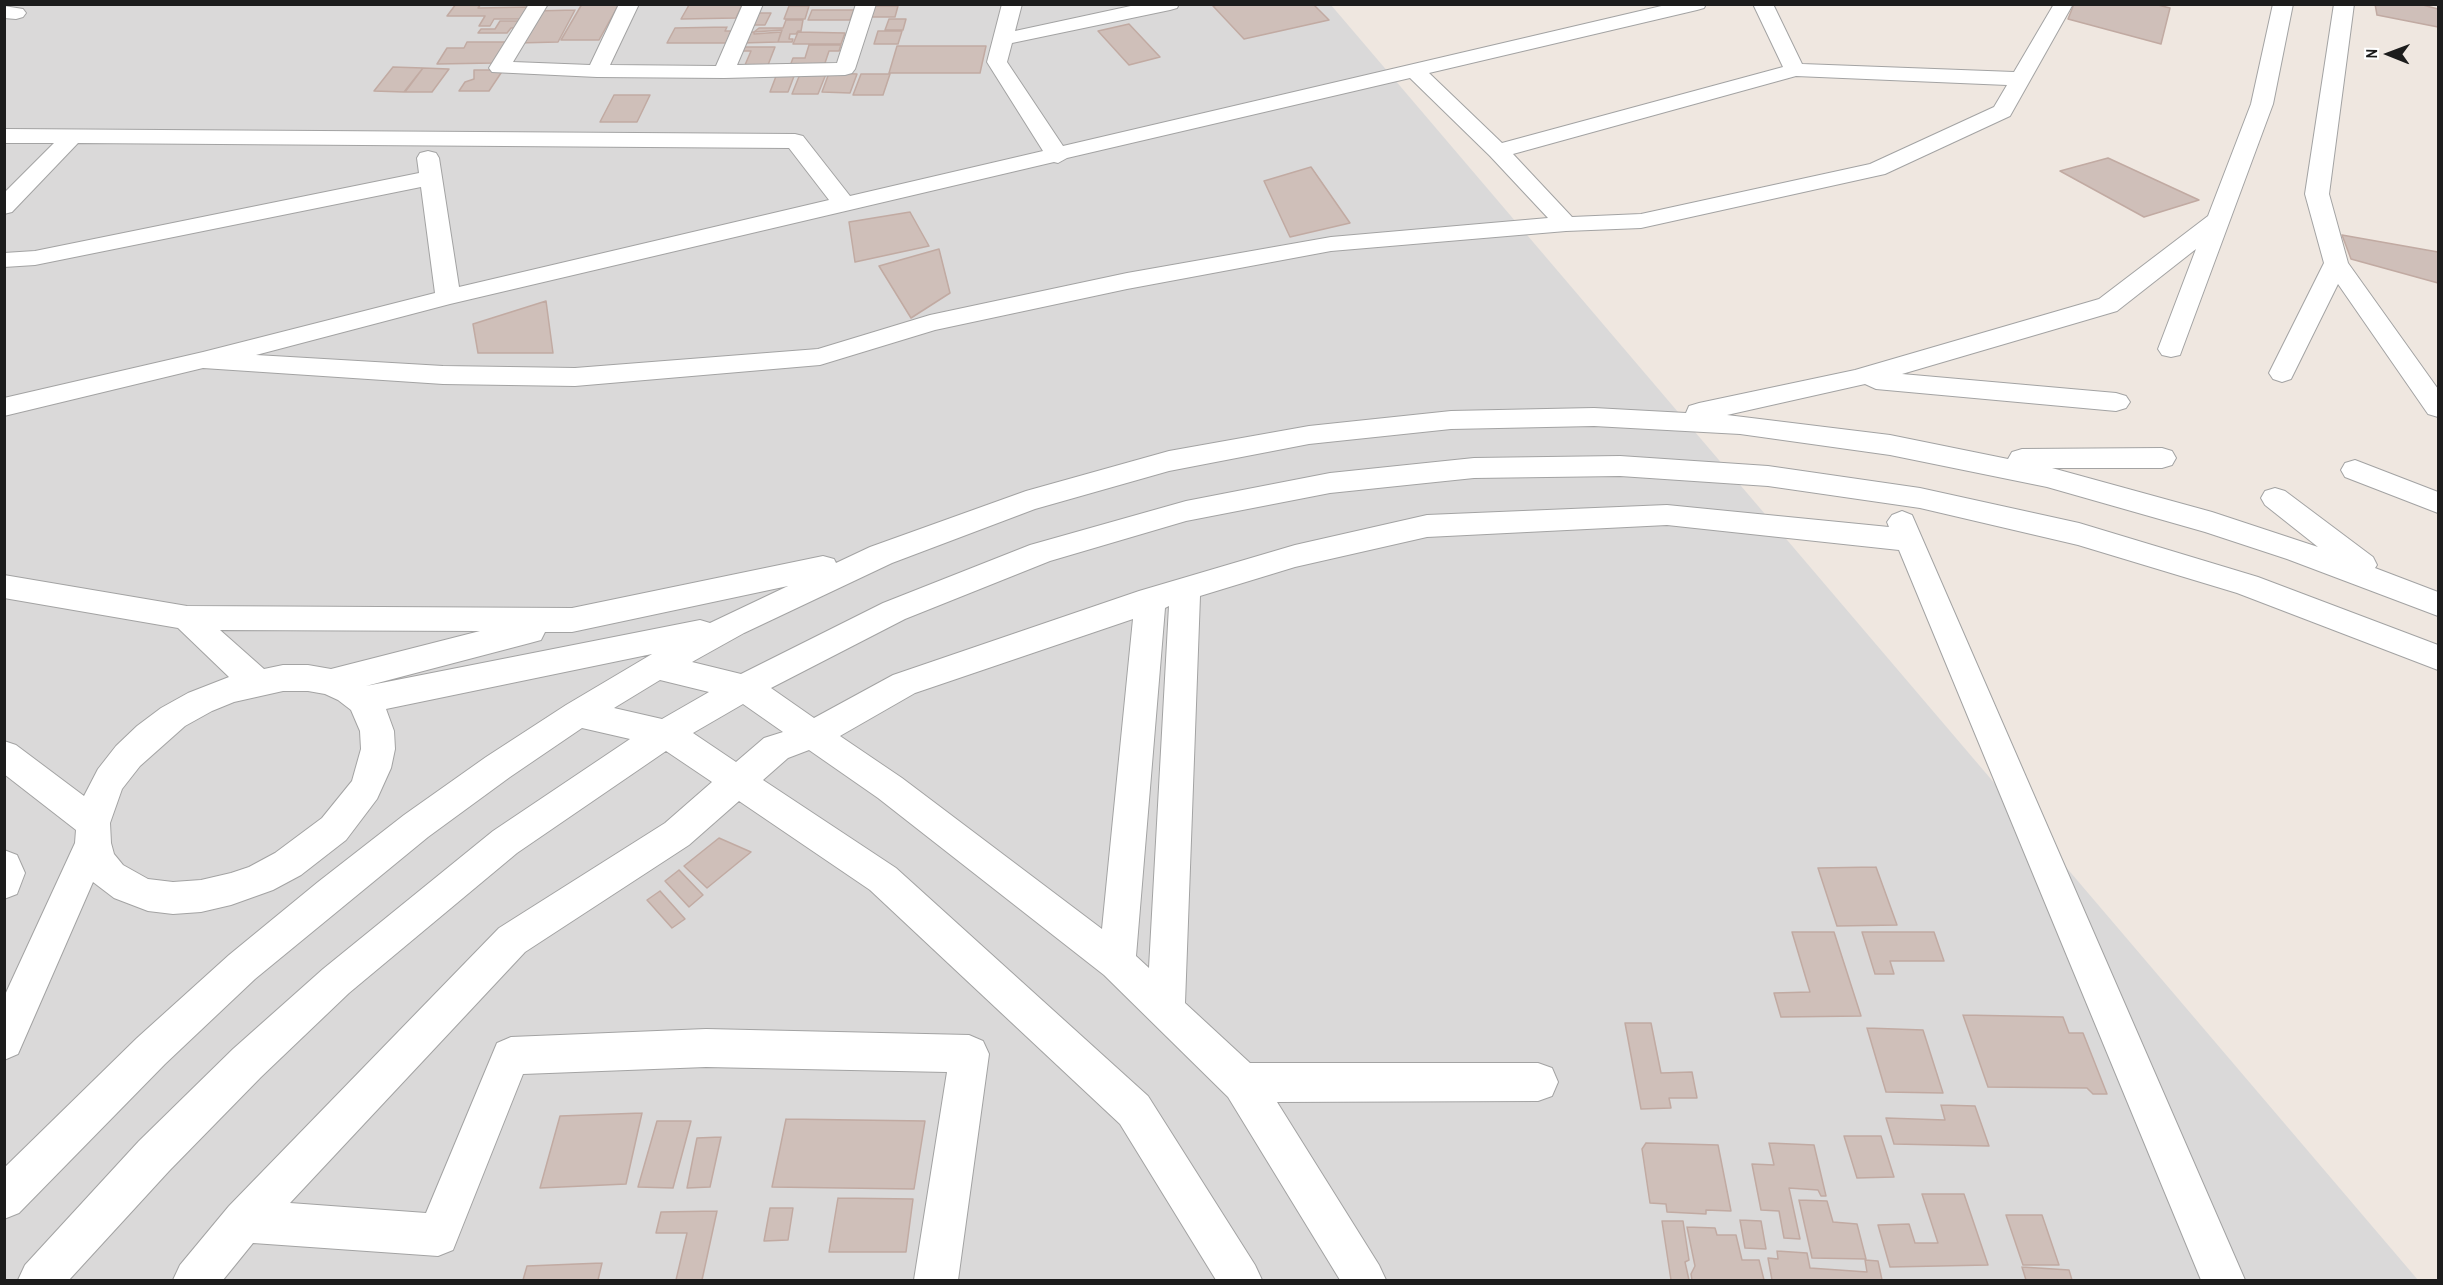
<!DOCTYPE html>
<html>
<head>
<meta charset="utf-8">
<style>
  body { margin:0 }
  #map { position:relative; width:2443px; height:1285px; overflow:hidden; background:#efe7e0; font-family:"Archivo Narrow",sans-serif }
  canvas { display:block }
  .frame { position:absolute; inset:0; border:6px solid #1c1c1c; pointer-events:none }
  .north { position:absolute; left:2359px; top:24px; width:60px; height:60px; -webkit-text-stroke:4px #fff; paint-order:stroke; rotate:271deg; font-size:16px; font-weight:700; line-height:24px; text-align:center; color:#1c1c1c }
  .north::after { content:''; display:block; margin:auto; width:21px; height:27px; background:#1c1c1c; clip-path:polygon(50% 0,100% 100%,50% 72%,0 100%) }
</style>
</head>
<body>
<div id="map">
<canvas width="2443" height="1285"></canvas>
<div class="frame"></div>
<div class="north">N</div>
</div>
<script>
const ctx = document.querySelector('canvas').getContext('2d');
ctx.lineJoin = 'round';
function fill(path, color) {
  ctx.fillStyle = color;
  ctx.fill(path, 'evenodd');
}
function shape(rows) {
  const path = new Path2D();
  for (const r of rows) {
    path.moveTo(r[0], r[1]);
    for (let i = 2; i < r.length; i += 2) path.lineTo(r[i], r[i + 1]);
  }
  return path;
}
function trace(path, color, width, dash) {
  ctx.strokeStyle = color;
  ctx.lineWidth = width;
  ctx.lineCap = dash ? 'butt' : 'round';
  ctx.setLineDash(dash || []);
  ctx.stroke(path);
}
fill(shape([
  [5,4,1331,5,2418,1280,5,1280]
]), '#dad9d9');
const building = shape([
  [456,4,481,4,478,8,529,7,521,19,494,19,490,26,479,26,485,16,447,16,456,4],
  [582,4,619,4,599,40,561,40,582,4],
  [1221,4,1313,4,1329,20,1244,39,1213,6,1221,4],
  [2074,4,2154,4,2170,8,2161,44,2068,19,2074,4],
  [2375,4,2419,4,2438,9,2438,27,2377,15,2375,4],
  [689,5,742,5,736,18,681,19,689,5],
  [789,6,809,6,805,19,784,19,789,6],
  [872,6,898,6,895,17,869,17,872,6],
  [575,10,558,42,517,43,535,11,575,10],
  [812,10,854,10,850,20,808,20,812,10],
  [756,13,771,13,765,25,750,25,756,13],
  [889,19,906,19,903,30,885,30,889,19],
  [786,20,803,20,801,31,798,31,796,34,790,34,789,39,793,39,792,42,778,42,782,30,754,32,759,28,783,28,786,20],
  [500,21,521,21,516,28,511,28,507,33,478,33,481,29,495,29,500,21],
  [1129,24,1160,57,1129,65,1098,31,1129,24],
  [727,27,725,31,732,31,728,43,667,43,675,28,727,27],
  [878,31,902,31,898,44,874,44,878,31],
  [745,32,754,32,754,34,781,32,778,42,741,43,745,32],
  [798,32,845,33,841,44,793,44,798,32],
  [467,42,506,42,494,63,437,64,447,48,464,48,467,42],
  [809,45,841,45,839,51,829,51,824,66,790,66,793,58,805,58,809,45],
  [897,46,986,46,980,73,889,73,897,46],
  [743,47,775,47,768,65,745,65,751,51,741,51,743,47],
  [393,67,423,68,404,92,374,91,393,67],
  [423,68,449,69,432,92,405,92,423,68],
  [474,70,503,70,489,91,459,91,465,82,474,79,474,70],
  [778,71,796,71,788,92,770,92,778,71],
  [829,73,857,74,850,93,822,92,829,73],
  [800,74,826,74,818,94,792,94,800,74],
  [861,74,890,74,883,95,853,95,861,74],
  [614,95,650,95,637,122,600,122,614,95],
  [2108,158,2199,200,2144,217,2060,171,2108,158],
  [1311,167,1350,223,1290,237,1264,181,1311,167],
  [910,212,929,246,855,262,849,222,910,212],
  [2342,235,2438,252,2438,283,2351,259,2342,235],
  [939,249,950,293,911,318,879,266,939,249],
  [546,301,553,353,478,353,473,324,546,301],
  [719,838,751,852,707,888,684,866,719,838],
  [1876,867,1897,925,1837,926,1818,868,1876,867],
  [679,870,703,895,689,907,665,881,679,870],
  [660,891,685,919,672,928,647,900,660,891],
  [1792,932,1834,932,1861,1016,1781,1017,1774,993,1810,992,1792,932],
  [1862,932,1934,932,1944,961,1890,961,1894,974,1875,974,1862,932],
  [1963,1015,2063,1017,2069,1033,2083,1033,2107,1094,2093,1094,2087,1088,1988,1087,1963,1015],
  [1625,1023,1651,1023,1661,1073,1692,1072,1697,1098,1669,1098,1671,1108,1641,1109,1625,1023],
  [1867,1028,1923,1030,1943,1093,1886,1092,1867,1028],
  [1941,1105,1975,1106,1989,1146,1894,1144,1886,1118,1945,1120,1941,1105],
  [642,1113,626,1184,540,1188,560,1116,642,1113],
  [786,1119,925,1121,914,1189,772,1187,786,1119],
  [657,1121,691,1121,673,1188,638,1187,657,1121],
  [1844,1136,1881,1136,1894,1177,1857,1178,1844,1136],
  [721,1137,710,1187,687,1188,697,1138,721,1137],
  [1646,1143,1718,1145,1731,1211,1706,1210,1706,1214,1667,1212,1666,1204,1650,1203,1642,1149,1646,1143],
  [1769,1143,1814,1145,1826,1196,1821,1196,1818,1190,1789,1188,1800,1239,1784,1238,1779,1211,1761,1210,1752,1164,1774,1165,1769,1143],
  [1922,1194,1964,1194,1988,1265,1890,1267,1878,1225,1909,1224,1915,1243,1938,1243,1922,1194],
  [838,1198,913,1199,906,1252,829,1252,838,1198],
  [1799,1200,1827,1201,1833,1222,1857,1224,1866,1259,1812,1258,1799,1200],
  [770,1208,793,1208,788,1240,764,1241,770,1208],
  [717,1211,702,1280,676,1280,687,1233,656,1233,661,1212,717,1211],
  [2006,1215,2042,1215,2059,1265,2023,1265,2006,1215],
  [1740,1220,1761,1221,1766,1249,1745,1248,1740,1220],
  [1662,1221,1683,1221,1689,1260,1685,1262,1689,1280,1671,1280,1662,1221],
  [1687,1227,1715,1228,1717,1235,1736,1235,1742,1260,1759,1260,1764,1280,1692,1280,1691,1274,1695,1266,1687,1227],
  [1777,1251,1807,1253,1810,1268,1867,1272,1865,1260,1878,1261,1882,1280,1772,1280,1768,1258,1778,1259,1777,1251],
  [602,1263,598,1280,523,1280,527,1266,602,1263],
  [2022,1267,2069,1270,2072,1280,2026,1280,2022,1267]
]);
fill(building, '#cfbfb9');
trace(building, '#c1aaa2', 1.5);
const minor = shape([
  [529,4,548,4,513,62,590,65,619,4,639,4,610,65,716,66,743,4,763,4,737,65,837,63,856,4,876,4,855,69,852,73,845,75,724,78,597,77,492,72,489,68,529,4],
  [1002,4,1022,4,1015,31,1140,4,1179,4,1177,8,1170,10,1012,43,1007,62,1063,146,1670,4,1706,4,1704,8,1697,10,1429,73,1502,143,1783,67,1753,4,1773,4,1802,64,2014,72,2054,4,2073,4,2010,116,1885,174,1641,228,1566,231,1331,251,1127,289,935,330,820,365,575,386,443,384,203,368,4,416,4,398,203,352,435,293,421,187,35,265,4,267,4,253,35,251,419,173,417,158,420,153,428,151,436,153,439,158,459,287,829,200,789,148,78,143,12,212,4,214,4,193,54,143,4,143,4,129,795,134,803,136,850,196,1043,151,987,62,1002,4],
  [1796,76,2007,85,1994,107,1870,164,1641,214,1572,217,1513,154,1796,76],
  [1410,78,1490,156,1548,218,1331,237,1127,273,930,315,818,349,575,368,443,366,256,355,450,304,1054,162,1058,163,1067,158,1410,78],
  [2273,4,2293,4,2273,104,2180,355,2171,357,2162,355,2158,349,2196,249,2117,311,1902,374,2116,393,2126,396,2130,402,2126,408,2116,411,1876,389,1865,384,1727,415,1890,435,2008,459,2012,452,2022,449,2162,448,2172,451,2176,458,2172,465,2162,468,2052,468,2212,512,2318,547,2265,505,2261,498,2265,491,2275,488,2285,491,2373,557,2377,565,2375,568,2438,592,2438,616,2287,559,2205,532,2047,487,1890,455,1740,434,1594,426,1451,429,1309,444,1169,471,1035,509,892,563,744,633,692,662,741,674,883,603,1030,545,1186,501,1330,473,1474,458,1620,456,1768,466,1920,488,2079,523,2258,577,2438,645,2438,670,2237,593,2078,545,1920,508,1768,486,1620,476,1474,478,1330,493,1186,521,1050,561,905,619,771,688,814,718,893,675,1139,591,1295,545,1427,515,1667,505,1889,527,1887,522,1892,515,1902,511,1912,515,2245,1280,2201,1280,1899,550,1667,525,1427,537,1295,567,1200,596,1185,1003,1250,1063,1538,1063,1552,1068,1558,1082,1552,1096,1538,1101,1277,1102,1379,1265,1386,1280,1340,1280,1228,1097,1104,975,878,798,809,750,788,758,763,780,896,868,1148,1096,1255,1265,1262,1280,1216,1280,1120,1124,870,890,739,801,689,845,525,952,290,1203,426,1213,497,1043,511,1037,706,1029,969,1035,983,1041,989,1054,958,1280,914,1280,947,1072,706,1067,523,1074,453,1250,438,1256,253,1243,223,1280,173,1280,180,1265,229,1206,499,928,665,823,712,782,666,751,517,853,349,993,261,1077,169,1171,69,1280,18,1280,25,1265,139,1141,233,1049,323,969,493,831,630,739,582,728,510,777,428,837,255,979,165,1064,19,1213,4,1219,4,1168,137,1038,229,955,318,882,404,815,486,757,566,705,652,654,386,709,394,731,395,749,391,768,377,799,346,840,301,875,273,890,231,905,201,912,173,914,148,911,114,898,93,882,18,1054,4,1060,4,997,75,843,76,830,4,774,4,741,16,745,84,796,98,769,116,746,137,726,161,708,188,693,229,677,178,628,4,598,4,575,187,606,572,608,823,556,834,559,836,563,870,547,1026,491,1169,451,1309,426,1451,411,1594,408,1686,413,1689,406,1699,403,1855,370,2099,299,2208,216,2251,104,2273,4],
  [788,586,710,623,700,620,366,686,530,643,541,640,545,632,572,632,788,586],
  [1169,606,1149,968,1136,956,1165,608,1169,606],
  [1133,619,1102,929,902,778,840,736,915,693,1133,619],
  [220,630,480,631,331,669,308,665,283,665,264,669,220,630],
  [660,680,709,692,662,719,614,708,660,680],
  [283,691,308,691,325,694,338,700,351,710,360,731,361,749,352,781,322,818,275,853,249,867,231,873,201,880,173,882,148,879,123,865,114,854,111,843,110,823,122,789,140,766,185,726,212,711,234,702,283,691],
  [743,704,783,732,764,738,736,762,693,733,743,704],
  [2334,4,2354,4,2329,194,2348,263,2438,389,2438,417,2428,414,2338,284,2291,379,2282,382,2273,379,2269,373,2324,263,2305,194,2334,4],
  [4,6,23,9,26,13,23,17,16,19,4,18,4,6],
  [2355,460,2438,492,2438,513,2345,477,2341,470,2345,463,2355,460],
  [4,850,17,855,25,873,17,894,4,899,4,850]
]);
trace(minor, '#a3a3a3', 2);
fill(minor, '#fff');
</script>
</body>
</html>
